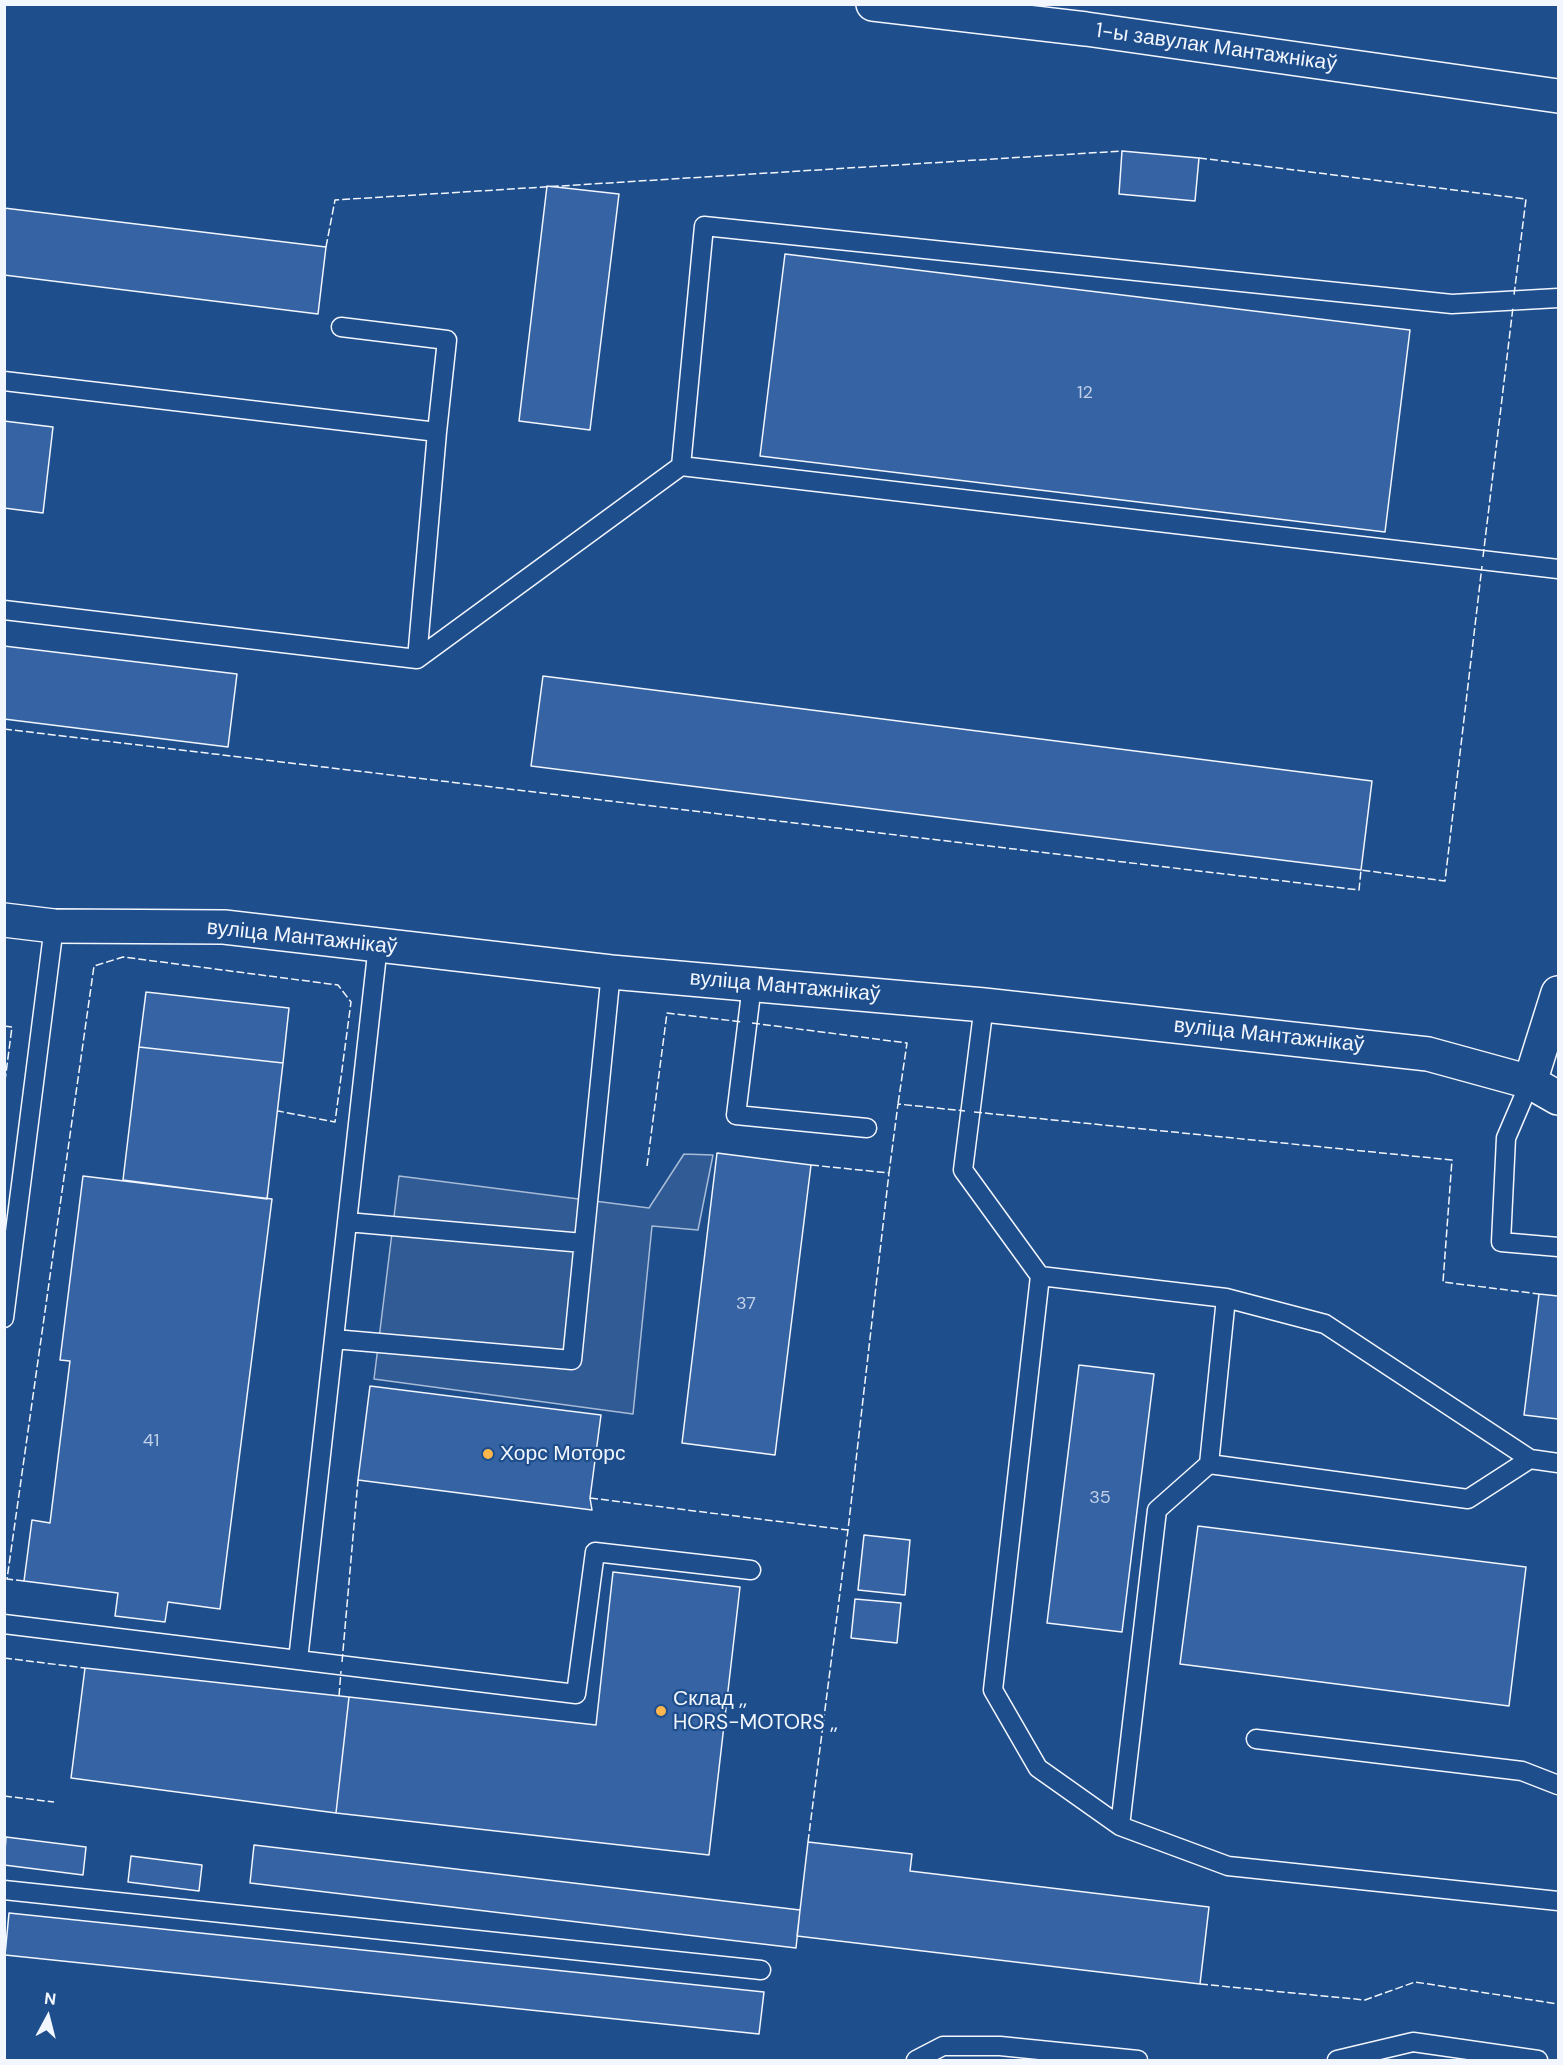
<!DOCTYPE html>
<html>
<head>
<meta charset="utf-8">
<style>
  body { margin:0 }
  #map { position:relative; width:1563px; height:2065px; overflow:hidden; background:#1f4e8c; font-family:"DM Sans",sans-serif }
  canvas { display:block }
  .frame { position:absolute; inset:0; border:6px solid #f2f6ff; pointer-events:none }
  .north { position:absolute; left:18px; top:1987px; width:60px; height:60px; -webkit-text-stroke:4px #1f4e8c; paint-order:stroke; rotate:7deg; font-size:16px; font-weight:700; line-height:24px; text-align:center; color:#f2f6ff }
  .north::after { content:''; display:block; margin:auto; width:21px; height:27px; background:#f2f6ff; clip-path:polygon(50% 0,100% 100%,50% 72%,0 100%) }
</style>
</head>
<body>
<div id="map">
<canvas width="1563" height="2065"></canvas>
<div class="frame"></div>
<div class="north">N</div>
</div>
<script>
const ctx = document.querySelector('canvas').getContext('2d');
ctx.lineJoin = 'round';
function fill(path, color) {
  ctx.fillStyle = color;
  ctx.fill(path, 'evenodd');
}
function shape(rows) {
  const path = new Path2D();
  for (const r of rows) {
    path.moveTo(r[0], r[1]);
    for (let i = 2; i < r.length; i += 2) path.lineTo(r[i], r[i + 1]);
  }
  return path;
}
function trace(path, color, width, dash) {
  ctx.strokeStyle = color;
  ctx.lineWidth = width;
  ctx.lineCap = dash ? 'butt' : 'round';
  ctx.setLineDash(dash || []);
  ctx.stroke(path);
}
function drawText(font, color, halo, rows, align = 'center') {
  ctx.font = font + ' "DM Sans",sans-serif';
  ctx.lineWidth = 4.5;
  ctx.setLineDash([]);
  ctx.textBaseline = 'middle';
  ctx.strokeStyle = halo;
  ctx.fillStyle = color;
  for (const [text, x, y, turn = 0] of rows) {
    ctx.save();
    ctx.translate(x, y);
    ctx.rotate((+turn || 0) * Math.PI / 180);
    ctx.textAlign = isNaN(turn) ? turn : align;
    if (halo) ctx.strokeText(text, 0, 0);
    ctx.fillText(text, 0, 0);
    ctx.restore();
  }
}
const built = shape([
  [684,1154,713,1155,698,1230,652,1226,633,1414,374,1379,399,1176,649,1208,684,1154]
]);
fill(built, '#305b95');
trace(built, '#a8bbd7', 1.5);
const building = shape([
  [1122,151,1199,158,1195,201,1119,194,1122,151],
  [547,186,619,194,590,430,519,421,547,186],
  [4,208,326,247,318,314,4,275,4,208],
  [785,254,1410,330,1385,532,760,456,785,254],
  [4,421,53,427,43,513,4,508,4,421],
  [4,646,237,674,228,747,4,719,4,646],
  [543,676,1372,781,1361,870,531,766,543,676],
  [146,992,289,1008,283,1063,139,1047,146,992],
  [139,1047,283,1063,267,1199,123,1180,139,1047],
  [717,1153,811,1165,775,1455,682,1443,717,1153],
  [83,1176,272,1199,220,1609,168,1602,165,1622,115,1616,118,1593,24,1581,32,1520,50,1523,70,1361,60,1360,83,1176],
  [1539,1294,1558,1296,1558,1419,1524,1415,1539,1294],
  [1079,1365,1154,1374,1122,1632,1047,1623,1079,1365],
  [370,1386,601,1415,590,1498,592,1510,358,1480,370,1386],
  [1198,1526,1526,1567,1509,1706,1180,1664,1198,1526],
  [864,1535,910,1540,905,1595,858,1590,864,1535],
  [613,1572,740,1587,709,1855,336,1813,349,1697,596,1725,613,1572],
  [855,1599,901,1603,897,1643,851,1638,855,1599],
  [85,1668,349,1697,336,1813,71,1778,85,1668],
  [6,1837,86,1847,83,1875,4,1865,6,1837],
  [808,1842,912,1854,910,1871,1209,1907,1200,1984,797,1936,808,1842],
  [254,1845,800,1910,796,1948,250,1883,254,1845],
  [131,1856,202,1865,199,1891,128,1882,131,1856],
  [9,1913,764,1992,759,2034,5,1955,9,1913]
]);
fill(building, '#3563a3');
trace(building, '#f2f6ff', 1.5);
const lane = shape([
  [341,327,447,340,437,432],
  [4,381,437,432,417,659],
  [681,466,704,226,1452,304,1558,298],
  [4,610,417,659,681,466,1558,569],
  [752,985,736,1115,867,1128],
  [984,1005,963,1170,1040,1276],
  [1530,1082,1506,1138,1501,1242,1558,1247],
  [347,1222,583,1243],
  [4,1318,54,926],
  [334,1339,572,1360,611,972],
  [1558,1463,1530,1459,1325,1324,1226,1298,1040,1276,993,1690,1038,1768,1120,1826,1228,1866,1558,1901],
  [1209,1464,1226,1298],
  [4,1624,298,1660,378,945],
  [298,1660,576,1694,595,1552,751,1570],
  [1256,1739,1522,1771,1558,1785],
  [1120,1826,1157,1510,1209,1464,1468,1499,1530,1459],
  [4,1890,761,1970],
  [916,2060,943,2046,1000,2046,1138,2060],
  [1337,2060,1413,2042,1538,2060]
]);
const street = shape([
  [873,4,1086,29,1558,96],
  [1530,1082,1558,993]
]);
const secondary = shape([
  [4,920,54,926,224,927,611,972,984,1005,1428,1054,1530,1082,1558,1098]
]);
trace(lane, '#f2f6ff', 21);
trace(street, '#f2f6ff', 36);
trace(secondary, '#f2f6ff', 36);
trace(lane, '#1f4e8c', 18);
trace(street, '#1f4e8c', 33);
trace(secondary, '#1f4e8c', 33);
trace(shape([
  [1199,158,1526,199,1514,295],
  [326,247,335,200,1122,151],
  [1483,557,1513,307],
  [4,729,1359,890,1361,870,1445,881,1482,566],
  [752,1023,907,1043,898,1104],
  [4,1026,12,1027,4,1088],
  [974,1112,1452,1160,1443,1282,1539,1294],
  [811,1165,889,1173,898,1104,965,1111],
  [647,1166,667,1013,743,1022],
  [590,1498,848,1530,889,1173],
  [24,1581,7,1579,94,966,123,957,338,985,351,1002,335,1122,278,1111],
  [4,1658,85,1668],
  [342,1662,358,1480],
  [339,1696,341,1671],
  [4,1796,54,1802],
  [808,1842,848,1530],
  [1200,1984,1365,2000,1415,1982,1558,2004]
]), '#f2f6ff', 1.5, [8, 3]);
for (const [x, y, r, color] of [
  [488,1454,6,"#ffb74d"],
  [661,1711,6,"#ffb74d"]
]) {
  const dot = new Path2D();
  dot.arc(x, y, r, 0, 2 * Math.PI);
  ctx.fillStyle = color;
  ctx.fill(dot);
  trace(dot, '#1f4e8c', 2);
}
drawText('18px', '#c3d1e8', null, [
  ["12",1085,393],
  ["37",746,1304],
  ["41",151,1441],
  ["35",1100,1498]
]);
drawText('21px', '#f2f6ff', '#1f4e8c', [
  ["1-ы завулак Мантажнікаў",1216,48,8],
  ["вуліца Мантажнікаў",302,938,6],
  ["вуліца Мантажнікаў",785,987,5],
  ["вуліца Мантажнікаў",1269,1036,6]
]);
drawText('21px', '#f2f6ff', '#1f4e8c', [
  ["Хорс Моторс",500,1454],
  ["Склад ,,",673,1699],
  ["HORS-MOTORS ,,",673,1723]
], 'left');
</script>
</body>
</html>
